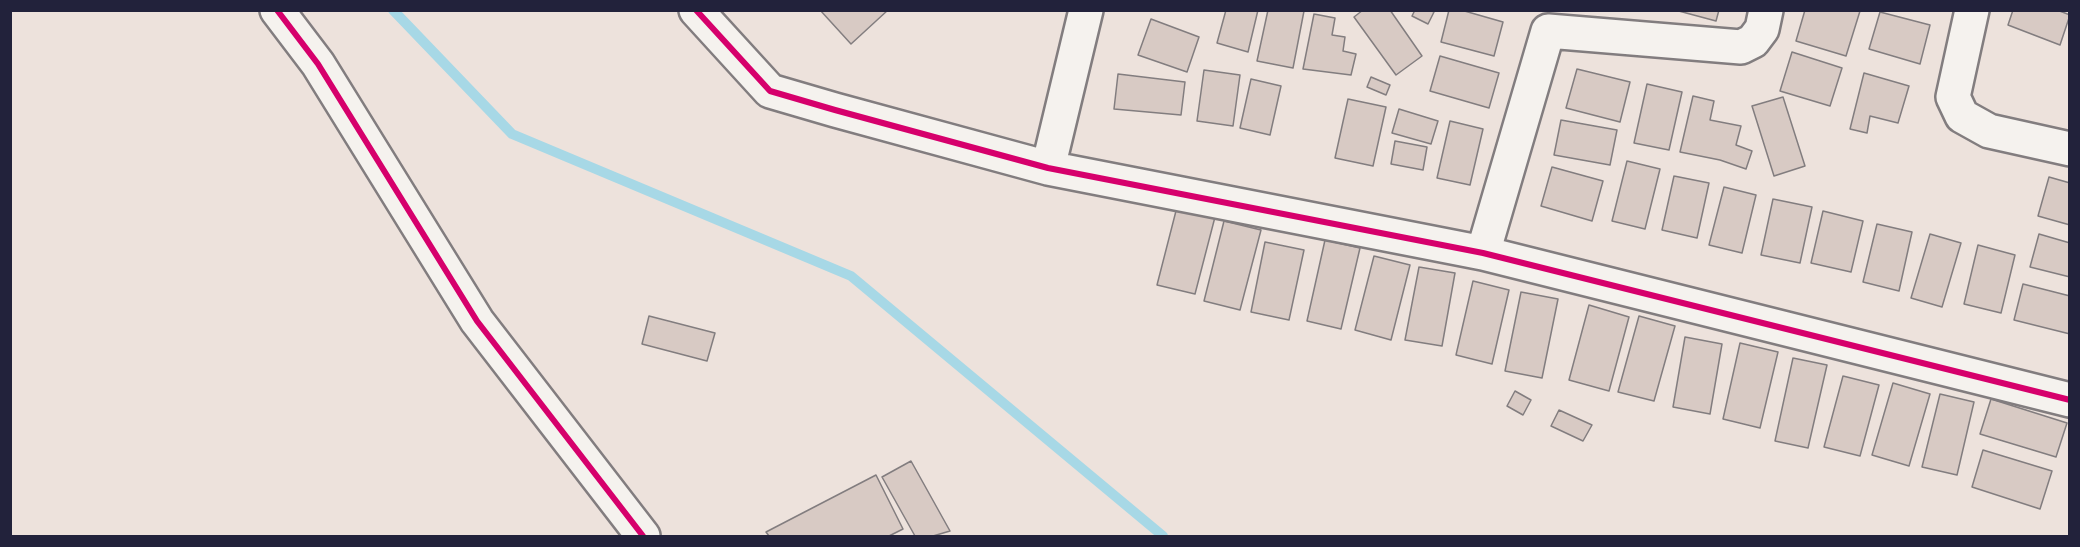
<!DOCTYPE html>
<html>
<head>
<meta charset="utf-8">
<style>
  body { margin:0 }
  #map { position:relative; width:2080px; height:547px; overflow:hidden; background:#ede2dc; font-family:"Architects Daughter",sans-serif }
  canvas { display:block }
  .frame { position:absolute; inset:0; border:12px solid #22223b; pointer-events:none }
</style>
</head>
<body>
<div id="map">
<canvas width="2080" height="547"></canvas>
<div class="frame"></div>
</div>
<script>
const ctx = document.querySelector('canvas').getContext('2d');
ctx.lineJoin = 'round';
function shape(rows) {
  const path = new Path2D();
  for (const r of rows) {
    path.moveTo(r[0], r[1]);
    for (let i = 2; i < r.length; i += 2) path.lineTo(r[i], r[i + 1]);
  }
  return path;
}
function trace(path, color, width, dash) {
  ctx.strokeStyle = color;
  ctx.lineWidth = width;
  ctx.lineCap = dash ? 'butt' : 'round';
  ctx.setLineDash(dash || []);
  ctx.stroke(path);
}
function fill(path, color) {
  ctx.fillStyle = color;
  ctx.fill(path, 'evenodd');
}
trace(shape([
  [393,10,512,134,851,276,1163,536]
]), '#a7d8e6', 10);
const building = shape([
  [820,10,888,10,851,44,820,10],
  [1226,10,1258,10,1248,52,1217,43,1226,10],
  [1268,10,1304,11,1293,68,1257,61,1268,10],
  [1363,10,1390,10,1422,56,1396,75,1354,17,1363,10],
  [1415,10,1430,10,1434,12,1428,24,1412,16,1415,10],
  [1449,10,1461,10,1503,22,1494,56,1441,42,1449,10],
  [1675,10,1719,10,1716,21,1675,10],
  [1805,10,1860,11,1846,56,1796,41,1805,10],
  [2013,10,2057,10,2070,15,2060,45,2008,25,2013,10],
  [1880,12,1930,25,1920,64,1869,49,1880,12],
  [1314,14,1335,18,1332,35,1345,37,1343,51,1356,54,1351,75,1303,69,1314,14],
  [1151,19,1199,37,1187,72,1138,55,1151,19],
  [1792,52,1842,68,1830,106,1780,91,1792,52],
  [1440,56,1499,73,1489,108,1430,91,1440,56],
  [1577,69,1630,82,1620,122,1566,108,1577,69],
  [1204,70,1240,75,1233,126,1197,121,1204,70],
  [1864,73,1909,86,1898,123,1870,116,1867,133,1850,129,1864,73],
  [1118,74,1185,82,1181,115,1114,109,1118,74],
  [1371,77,1390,85,1386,95,1367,87,1371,77],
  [1251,79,1281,86,1270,135,1240,128,1251,79],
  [1647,84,1682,92,1669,150,1634,143,1647,84],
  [1693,96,1714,101,1710,120,1741,126,1736,145,1752,151,1746,169,1720,160,1680,152,1693,96],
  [1783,97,1805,166,1774,176,1752,106,1783,97],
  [1348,99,1386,107,1373,166,1335,158,1348,99],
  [1399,109,1438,121,1431,144,1392,133,1399,109],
  [1561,120,1617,130,1610,165,1554,155,1561,120],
  [1450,121,1483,129,1470,185,1437,178,1450,121],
  [1395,141,1427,147,1423,170,1391,164,1395,141],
  [1627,161,1660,169,1645,229,1612,221,1627,161],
  [1552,167,1603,181,1592,221,1541,206,1552,167],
  [1674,176,1709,183,1697,238,1662,230,1674,176],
  [2049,177,2070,183,2070,225,2038,216,2049,177],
  [1724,187,1756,195,1742,253,1709,245,1724,187],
  [1773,199,1812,207,1800,263,1761,255,1773,199],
  [1177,207,1215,217,1195,294,1157,285,1177,207],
  [1823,211,1863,221,1851,272,1811,263,1823,211],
  [1224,221,1261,230,1240,310,1204,301,1224,221],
  [1877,224,1912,232,1899,291,1863,282,1877,224],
  [1930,234,1961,243,1942,307,1911,298,1930,234],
  [2039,234,2070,243,2070,277,2030,267,2039,234],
  [1325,240,1360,248,1341,329,1307,321,1325,240],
  [1265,242,1304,250,1289,320,1251,312,1265,242],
  [1978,245,2015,255,2001,313,1964,304,1978,245],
  [1374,256,1410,265,1391,340,1355,330,1374,256],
  [1419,267,1455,273,1442,346,1405,340,1419,267],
  [1473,281,1509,290,1492,364,1456,355,1473,281],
  [2023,284,2070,296,2070,334,2014,320,2023,284],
  [1521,292,1558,299,1542,378,1505,371,1521,292],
  [1589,305,1629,317,1609,391,1569,380,1589,305],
  [649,316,715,333,707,361,642,344,649,316],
  [1639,316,1675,326,1654,401,1618,392,1639,316],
  [1685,337,1722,344,1710,414,1673,407,1685,337],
  [1740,343,1778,352,1760,428,1723,419,1740,343],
  [1793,358,1827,365,1808,448,1775,441,1793,358],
  [1843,376,1879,385,1860,456,1824,447,1843,376],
  [1893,383,1930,394,1909,466,1872,455,1893,383],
  [1515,391,1531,400,1523,415,1507,406,1515,391],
  [1940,394,1974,402,1957,475,1922,467,1940,394],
  [1991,399,2067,423,2056,457,1980,434,1991,399],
  [1559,410,1592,425,1583,441,1551,426,1559,410],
  [1983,450,2052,471,2040,509,1972,487,1983,450],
  [911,461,950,531,933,536,915,536,882,477,911,461],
  [876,475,903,529,889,536,769,536,766,532,876,475]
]);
fill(building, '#d8cac4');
trace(building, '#827d7f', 1.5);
const minor = shape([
  [277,10,318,64,477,321,643,536],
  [696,10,770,91,835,110,1048,168,1483,253,2070,400],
  [1972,10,1953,97,1962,116,1989,131,2070,149],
  [1048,168,1086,10],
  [1483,253,1548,31,1741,47,1753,41,1762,29,1766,10]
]);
trace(minor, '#827d7f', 38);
trace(minor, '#f5f2ee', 33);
trace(shape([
  [277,10,318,64,477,321,643,536],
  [696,10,770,91,835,110,1048,168,1483,253,2070,400]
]), '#d6006c', 6);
</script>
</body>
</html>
